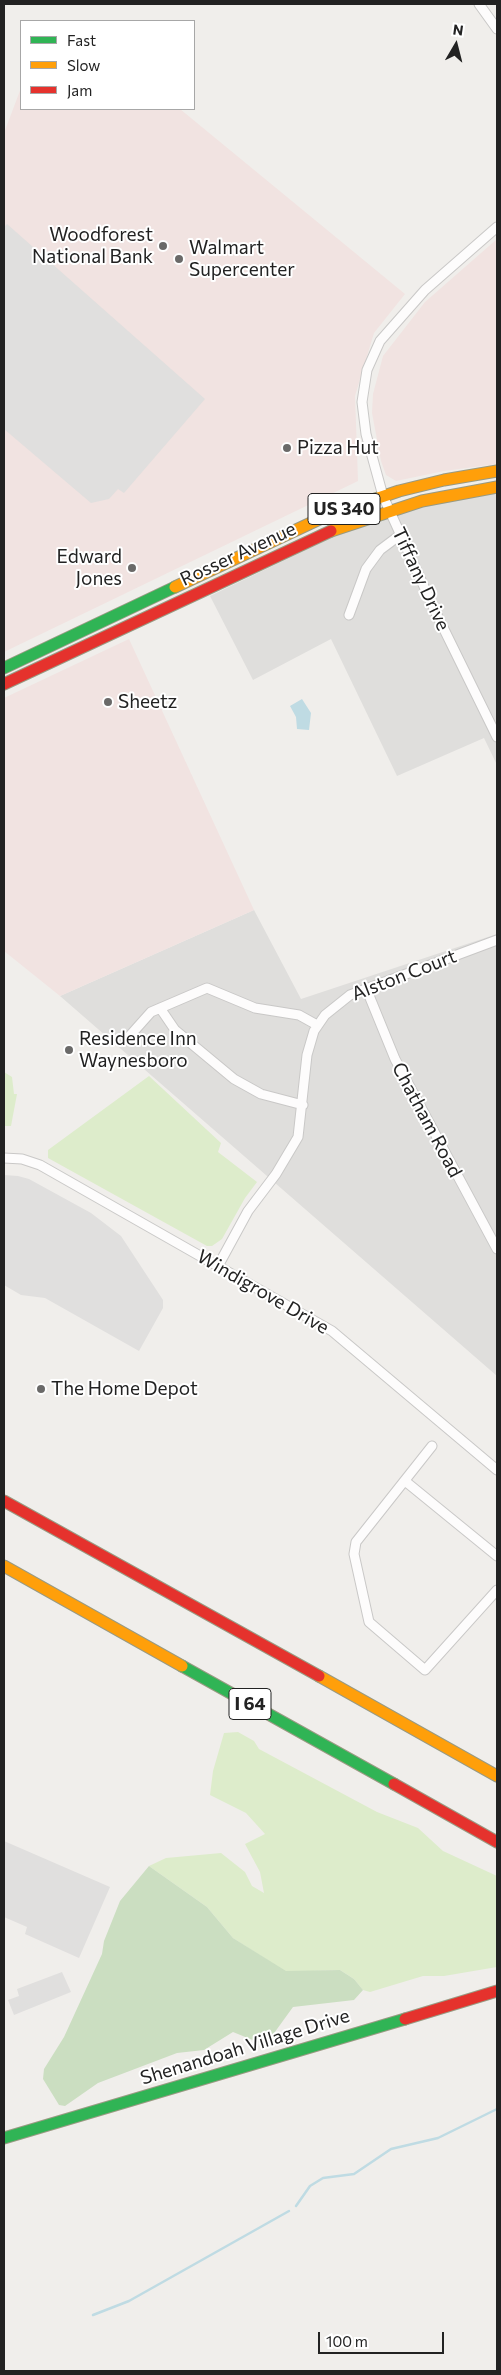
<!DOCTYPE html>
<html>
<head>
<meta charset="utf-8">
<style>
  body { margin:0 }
  #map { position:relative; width:501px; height:2375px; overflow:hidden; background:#f0eeeb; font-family:Commissioner,sans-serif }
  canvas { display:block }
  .frame { position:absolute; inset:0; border:5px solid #222; pointer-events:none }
  .legend { position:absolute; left:20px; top:20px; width:175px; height:90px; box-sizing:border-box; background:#fff; border:1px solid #a7a7a7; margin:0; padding:6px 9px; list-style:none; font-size:15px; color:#222 }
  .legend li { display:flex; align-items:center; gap:10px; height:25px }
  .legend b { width:25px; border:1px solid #a7a7a7 }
  .north { position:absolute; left:431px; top:20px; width:50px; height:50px; -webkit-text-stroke:4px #fff; paint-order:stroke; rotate:8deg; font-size:14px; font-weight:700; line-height:20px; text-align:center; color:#222 }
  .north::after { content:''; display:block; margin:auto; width:18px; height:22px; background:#222; clip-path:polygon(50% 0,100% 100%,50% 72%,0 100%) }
  .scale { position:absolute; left:318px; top:2332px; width:126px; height:22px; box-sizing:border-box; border:2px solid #222; border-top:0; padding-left:6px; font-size:15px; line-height:18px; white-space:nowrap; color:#222; -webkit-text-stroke:4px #fff; paint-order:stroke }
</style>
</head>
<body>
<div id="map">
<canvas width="501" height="2375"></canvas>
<div class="frame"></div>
<ul class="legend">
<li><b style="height:6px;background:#30b455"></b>Fast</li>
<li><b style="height:6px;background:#ff9f0a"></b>Slow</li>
<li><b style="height:6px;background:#e5322d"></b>Jam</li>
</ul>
<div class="north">N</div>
<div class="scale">100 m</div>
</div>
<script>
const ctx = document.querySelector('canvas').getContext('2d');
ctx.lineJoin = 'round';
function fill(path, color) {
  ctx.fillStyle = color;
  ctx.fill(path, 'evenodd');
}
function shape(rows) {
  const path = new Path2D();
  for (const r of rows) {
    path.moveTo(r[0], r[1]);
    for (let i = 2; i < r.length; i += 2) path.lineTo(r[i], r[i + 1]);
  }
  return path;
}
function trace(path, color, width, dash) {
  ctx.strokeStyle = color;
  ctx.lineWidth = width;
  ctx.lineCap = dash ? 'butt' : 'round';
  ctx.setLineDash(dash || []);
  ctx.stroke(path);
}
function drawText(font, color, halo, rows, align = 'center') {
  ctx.font = font + ' Commissioner,sans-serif';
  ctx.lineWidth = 4;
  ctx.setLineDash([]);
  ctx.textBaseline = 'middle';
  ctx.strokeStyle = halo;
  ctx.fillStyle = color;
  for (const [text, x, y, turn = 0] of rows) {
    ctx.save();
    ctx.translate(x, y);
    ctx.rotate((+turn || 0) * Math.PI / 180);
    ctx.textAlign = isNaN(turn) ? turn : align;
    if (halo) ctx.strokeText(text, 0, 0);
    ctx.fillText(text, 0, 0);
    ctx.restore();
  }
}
fill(shape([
  [497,489,497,765,484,738,397,776,331,639,253,680,210,596,389,510],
  [254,910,301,999,497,934,497,1376,60,996]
]), '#dfdedc');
fill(shape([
  [21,88,21,109,180,109,405,294,374,333,355,396,358,481,4,652,4,133],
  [497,239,497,464,444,471,396,481,386,475,381,461,372,413,373,394,383,356,425,302],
  [129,639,254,910,60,996,4,951,4,698]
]), '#f1e3e1');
fill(shape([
  [4,1072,12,1077,14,1094,17,1094,11,1126,4,1126],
  [149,1076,221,1143,218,1152,257,1182,245,1198,222,1239,212,1246,207,1246,48,1158,48,1150],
  [238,1732,254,1741,259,1749,377,1812,418,1828,443,1851,497,1876,497,1967,444,1976,423,1976,370,1992,363,1990,354,1979,340,1970,286,1972,233,1938,207,1907,149,1866,166,1858,221,1853,245,1872,252,1886,264,1893,260,1872,245,1844,265,1834,246,1813,210,1795,213,1771,224,1733]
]), '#ddeccb');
fill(shape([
  [149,1866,207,1907,233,1938,286,1971,340,1970,354,1979,363,1990,354,2000,293,2007,272,2036,260,2043,233,2032,204,2050,177,2053,98,2083,65,2106,59,2105,43,2079,44,2069,64,2037,102,1954,104,1941,120,1901]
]), '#cbdec1');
fill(shape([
  [7,224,205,399,124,493,118,489,109,499,91,503,4,429,4,227],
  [4,1175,18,1176,29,1179,91,1213,121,1236,163,1300,163,1308,139,1351,45,1298,21,1295,4,1285],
  [4,1841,110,1887,79,1958,25,1934,27,1927,4,1917],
  [62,1972,71,1992,14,2015,8,2000,19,1996,17,1989]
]), '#e0dfde');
fill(shape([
  [302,699,311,713,309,730,297,729,296,717,290,706]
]), '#bfdbe3');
trace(shape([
  [296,2206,310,2186,323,2178,354,2174,391,2149,438,2138,497,2109],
  [93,2315,129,2301,289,2211]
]), '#bfdbe3', 2.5);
const street = shape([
  [479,4,497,29],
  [497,227,425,290,380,341,367,370,362,402,366,434,383,496,436,613,497,737],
  [349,615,366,569,380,550,400,535],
  [366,988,395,1059,497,1249],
  [160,1008,175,1030,234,1079,261,1094,303,1105],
  [126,1040,151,1012,207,988,255,1008,299,1015,317,1025],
  [4,1158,22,1159,40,1165,332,1331,497,1470],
  [218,1266,248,1211,276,1174,298,1137,307,1055,314,1031,325,1015,350,995,497,940],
  [432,1446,356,1542,354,1554,369,1622,425,1670,497,1590],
  [405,1481,497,1556]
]);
const fast = shape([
  [4,668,175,587],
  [182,1666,394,1784],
  [4,2138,405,2019]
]);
const slow = shape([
  [331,531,422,501,497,487],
  [175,587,328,515,399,491,444,480,497,471],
  [4,1566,182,1666],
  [319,1676,497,1776]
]);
const jam = shape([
  [4,684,331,531],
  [4,1501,319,1676],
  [394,1784,497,1842],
  [405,2019,497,1991]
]);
trace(street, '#c9c8c7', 11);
trace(fast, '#999a82', 13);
trace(slow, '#999a82', 13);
trace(jam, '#999a82', 13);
trace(street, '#fdfcfc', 9);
trace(fast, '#30b455', 11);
trace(slow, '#ff9f0a', 11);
trace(jam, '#e5322d', 11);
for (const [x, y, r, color] of [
  [163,246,5,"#6a6968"],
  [179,259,5,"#6a6968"],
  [287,448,5,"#6a6968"],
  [132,568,5,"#6a6968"],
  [108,702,5,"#6a6968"],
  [69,1050,5,"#6a6968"],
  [41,1389,5,"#6a6968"]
]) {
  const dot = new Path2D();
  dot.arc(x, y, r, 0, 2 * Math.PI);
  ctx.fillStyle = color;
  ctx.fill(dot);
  trace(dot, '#fff', 2);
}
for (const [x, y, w] of [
  [344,509,72],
  [250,1704,42]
]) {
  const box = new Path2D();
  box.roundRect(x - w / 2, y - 15.5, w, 31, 4);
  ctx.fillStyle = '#fff';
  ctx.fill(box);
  trace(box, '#222', 1);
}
drawText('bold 18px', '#222', null, [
  ["US 340",344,509],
  ["I 64",250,1704]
]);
drawText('19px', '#222', '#fff', [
  ["Woodforest",153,235,"right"],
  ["National Bank",153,257,"right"],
  ["Walmart",189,248],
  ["Supercenter",189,270],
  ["Pizza Hut",297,448],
  ["Edward",122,557,"right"],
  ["Jones",122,579,"right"],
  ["Sheetz",118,702],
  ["Residence Inn",79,1039],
  ["Waynesboro",79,1061],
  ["The Home Depot",51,1389]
], 'left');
drawText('19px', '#222', '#fff', [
  ["Rosser Avenue",238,554,-25],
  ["Tiffany Drive",421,579,65],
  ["Alston Court",404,975,-21],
  ["Chatham Road",427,1120,62],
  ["Windigrove Drive",263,1292,30],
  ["Shenandoah Village Drive",245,2047,-17]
]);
</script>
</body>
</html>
